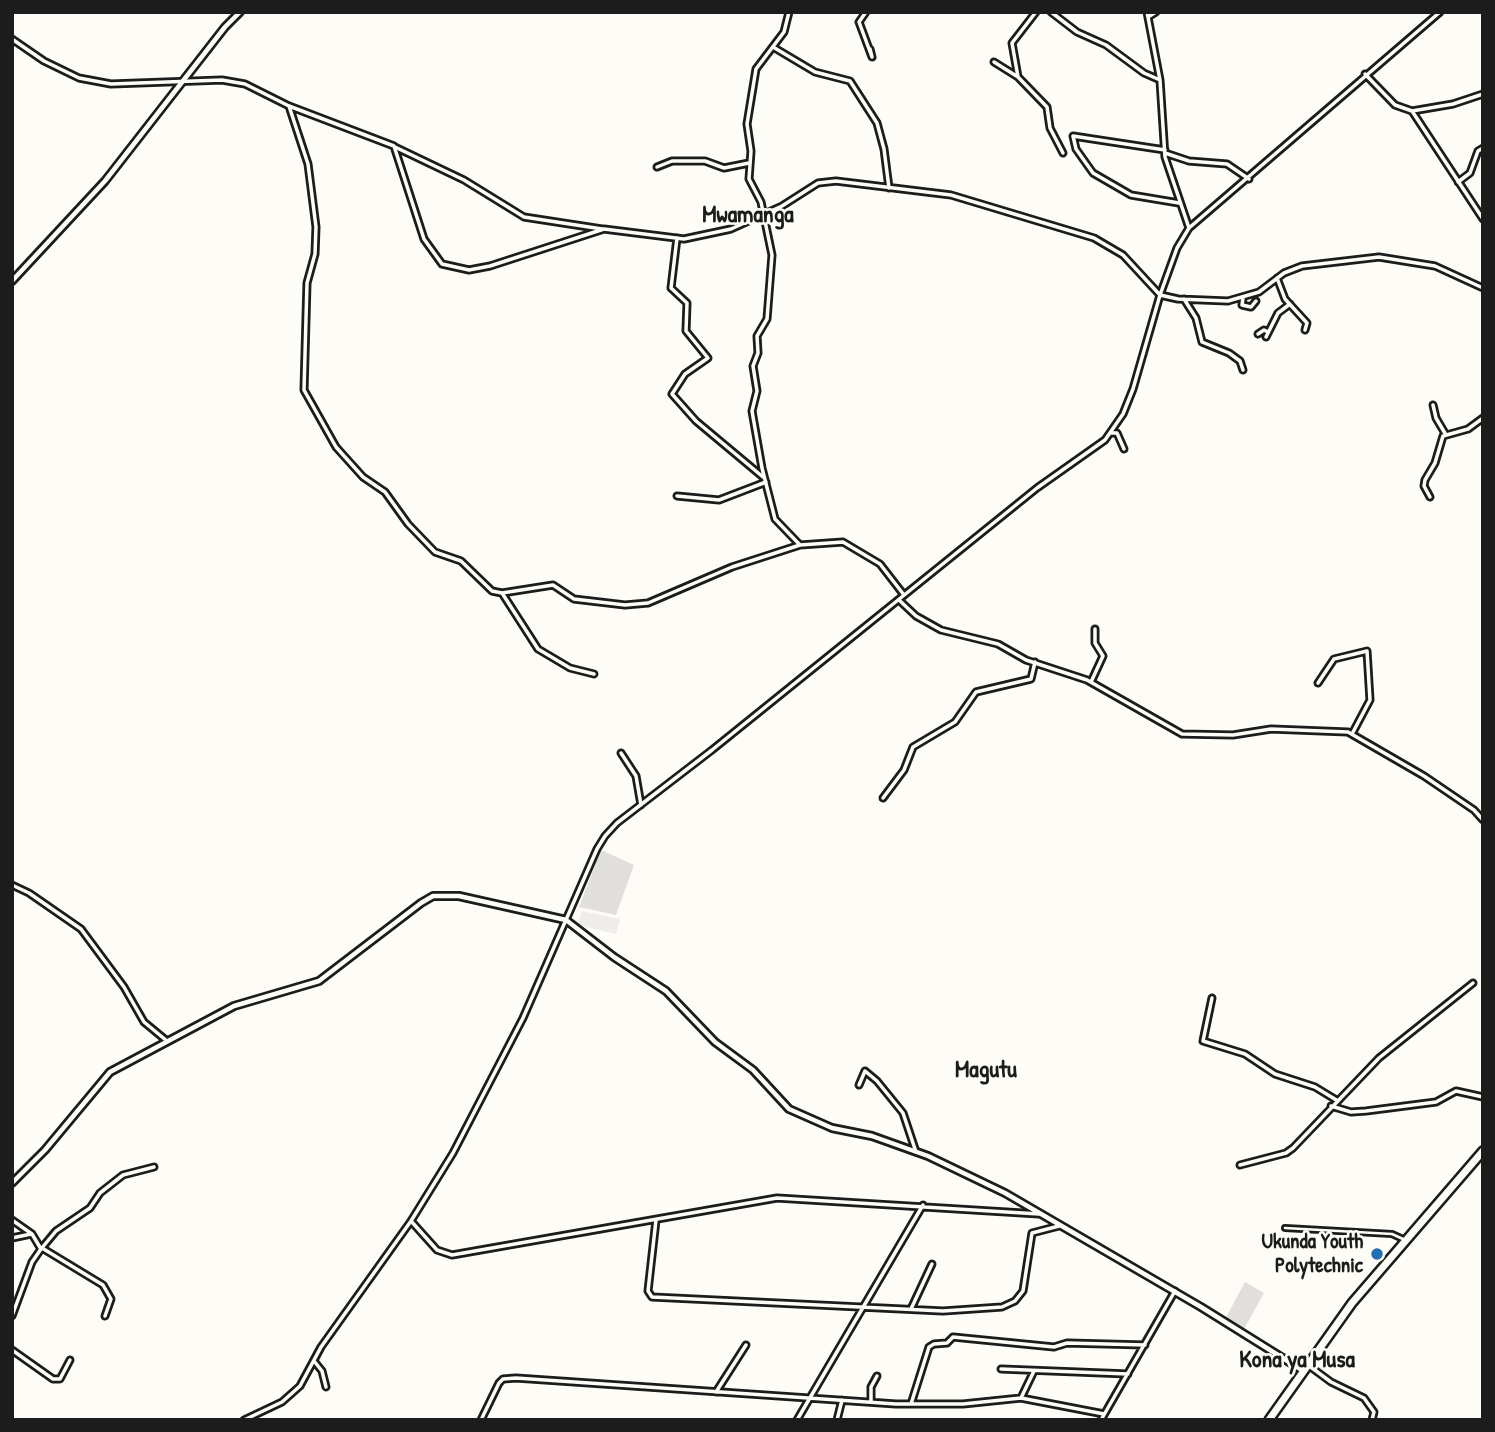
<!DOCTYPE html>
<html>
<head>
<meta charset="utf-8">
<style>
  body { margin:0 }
  #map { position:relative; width:1495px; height:1432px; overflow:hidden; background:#fdfcf7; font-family:"Patrick Hand",sans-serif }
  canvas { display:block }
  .frame { position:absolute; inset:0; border:14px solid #1c1c1c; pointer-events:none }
</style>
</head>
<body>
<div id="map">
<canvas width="1495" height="1432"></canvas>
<div class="frame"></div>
</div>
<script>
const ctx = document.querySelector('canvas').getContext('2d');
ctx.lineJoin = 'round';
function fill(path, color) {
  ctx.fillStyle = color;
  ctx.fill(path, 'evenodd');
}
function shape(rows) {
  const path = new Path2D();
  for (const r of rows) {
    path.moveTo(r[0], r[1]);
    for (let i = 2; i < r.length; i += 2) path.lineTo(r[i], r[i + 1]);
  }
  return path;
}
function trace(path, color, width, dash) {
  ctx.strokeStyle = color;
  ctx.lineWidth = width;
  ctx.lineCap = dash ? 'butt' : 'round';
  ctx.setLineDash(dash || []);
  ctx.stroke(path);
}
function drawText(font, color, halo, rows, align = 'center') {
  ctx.font = font + ' "Patrick Hand",sans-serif';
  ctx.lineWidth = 5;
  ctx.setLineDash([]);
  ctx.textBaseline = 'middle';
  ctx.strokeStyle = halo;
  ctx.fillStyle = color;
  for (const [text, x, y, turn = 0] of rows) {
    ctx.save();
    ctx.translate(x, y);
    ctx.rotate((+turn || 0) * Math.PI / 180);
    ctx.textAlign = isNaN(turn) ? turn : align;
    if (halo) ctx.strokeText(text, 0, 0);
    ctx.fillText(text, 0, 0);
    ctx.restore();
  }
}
fill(shape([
  [582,911,620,919,616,934,578,925]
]), '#eeede9');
fill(shape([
  [601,850,634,865,616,915,579,907],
  [1245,1282,1264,1293,1243,1331,1224,1321]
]), '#e0dfdb');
const pedestrian = shape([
  [1285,1228,1392,1234,1403,1239]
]);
const minor = shape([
  [789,12,784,32,756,69,747,124,751,151,749,179,761,202,772,255,767,319,757,336,758,353,753,366,757,391,752,411,762,468,775,519,800,545,843,542,880,564,904,595],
  [866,12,859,22,872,57,870,49],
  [1036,12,1012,43,1018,77,1047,107,1050,128,1063,153],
  [1051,12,1077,32,1106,45,1144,73,1160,80],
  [1147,12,1160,80,1165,157,1189,228],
  [1148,17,1156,12],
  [12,39,44,61,79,78,111,84,222,80,245,84,289,106,394,146,424,239,442,264,469,270,490,266,604,229,684,239,731,229,782,206,818,183,836,181,951,195,1094,238,1123,255,1160,295,1177,248,1189,228,1440,12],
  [773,47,815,72,850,81,877,123,884,149,889,188],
  [994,62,1018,77],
  [1365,74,1395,105,1412,111,1453,104,1483,94],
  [289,106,308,164,316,227,315,254,307,283,304,390,336,447,363,477,385,492,408,524,435,552,461,561,492,591,502,593,553,585,574,599,625,605,648,603,732,567,800,545],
  [1412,111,1483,219],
  [395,147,464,180,524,217,602,229],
  [1165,150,1073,136,1076,149,1093,173,1131,195,1179,203],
  [1165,153,1189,161,1227,164,1249,179],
  [657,167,672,161,705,161,724,168,749,163],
  [1458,182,1470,173,1478,151,1483,148],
  [677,238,671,288,687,303,686,331,708,358,685,374,672,394,696,421,763,477],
  [1277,278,1285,299,1307,323,1305,330],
  [1243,298,1242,305,1251,307,1256,301],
  [1184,299,1196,318,1202,342,1229,353,1240,361,1243,370],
  [1258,334,1264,330,1268,332],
  [1266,337,1278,313,1290,304],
  [1433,405,1436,418,1446,435],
  [1111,433,1117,433,1124,449],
  [677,496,719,500,766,482],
  [1430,497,1424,486,1425,480,1435,463,1443,436,1468,429,1483,418],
  [502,593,538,649,570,668,594,674],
  [899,600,916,616,941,630,998,644,1026,660,1087,680,1182,734,1233,735,1271,729,1348,732,1424,776,1474,810,1483,820],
  [1091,682,1103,656,1095,643,1095,629],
  [1318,683,1334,659,1367,651,1370,700,1352,734],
  [621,753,636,776,641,805],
  [883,798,904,770,913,747,955,722,976,692,1031,679,1035,662],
  [12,885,29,893,81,929,124,987,144,1022,167,1041],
  [1212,998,1203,1041,1245,1054,1275,1074,1315,1087,1338,1101],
  [859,1085,865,1071,877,1081,903,1113,916,1152],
  [1331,1106,1351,1112,1366,1111,1436,1102,1456,1091,1483,1097],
  [1240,1165,1286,1153,1293,1148,1379,1058,1473,983],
  [12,1220,32,1234,41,1249,56,1231,90,1208,100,1193,123,1175,154,1167],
  [656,1220,648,1291,652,1297,943,1311,1002,1307,1015,1301,1023,1291,1032,1233,1059,1226],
  [411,1221,437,1250,452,1255,777,1198,1039,1214],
  [12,1238,31,1234],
  [42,1248,103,1285,111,1299,105,1316],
  [911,1309,932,1264],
  [12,1316,32,1262,41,1249],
  [12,1350,53,1379,60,1379,70,1360],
  [314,1361,322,1371,326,1387],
  [1308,1365,1331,1382,1364,1398,1374,1412,1372,1420],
  [1001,1369,1128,1374],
  [716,1392,746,1345],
  [1021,1398,1034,1371],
  [871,1402,871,1387,877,1376],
  [911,1404,929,1347,934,1344,947,1343,953,1337,1054,1347,1067,1343,1145,1345],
  [244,1420,282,1402,300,1386,321,1347,411,1221,453,1153,523,1018,597,849,605,836,617,823,712,750,1037,488,1105,440,1123,414,1133,389,1160,295,1178,299,1228,301,1259,292,1284,273,1302,266,1379,257,1435,266,1483,288],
  [481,1420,499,1383,503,1379,516,1378,896,1404,963,1404,1021,1398,1104,1414],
  [797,1420,923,1205],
  [837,1420,842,1400],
  [1101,1420,1175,1291]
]);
const tertiary = shape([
  [12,281,105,181,225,27,240,12],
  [12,1183,45,1150,110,1072,234,1006,319,981,421,903,433,896,459,896,566,920,614,957,666,991,715,1042,753,1070,789,1109,832,1128,872,1136,928,1156,1005,1193,1201,1307,1302,1370]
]);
const trunk = shape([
  [1269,1420,1352,1303,1483,1151]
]);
trace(pedestrian, '#1c1c1c', 8);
trace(minor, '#1c1c1c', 9);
trace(tertiary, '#1c1c1c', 10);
trace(trunk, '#1c1c1c', 12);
trace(pedestrian, '#fdfcf7', 2.5);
trace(minor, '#fdfcf7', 3.5);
trace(tertiary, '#fdfcf7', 4.5);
trace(trunk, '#fdfcf7', 7);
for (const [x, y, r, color] of [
  [1377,1254,7,"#1f6fb2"]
]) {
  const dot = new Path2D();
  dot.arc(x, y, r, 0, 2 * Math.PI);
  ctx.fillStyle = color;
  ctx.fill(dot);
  trace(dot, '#fdfcf7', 2.5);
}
drawText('bold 21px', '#1c1c1c', '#fdfcf7', [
  ["Ukunda Youth",1363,1242],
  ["Polytechnic",1363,1266]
], 'right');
drawText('bold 24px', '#1c1c1c', '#fdfcf7', [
  ["Mwamanga",748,216],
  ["Magutu",986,1071],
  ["Kona ya Musa",1297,1361]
]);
</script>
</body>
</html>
